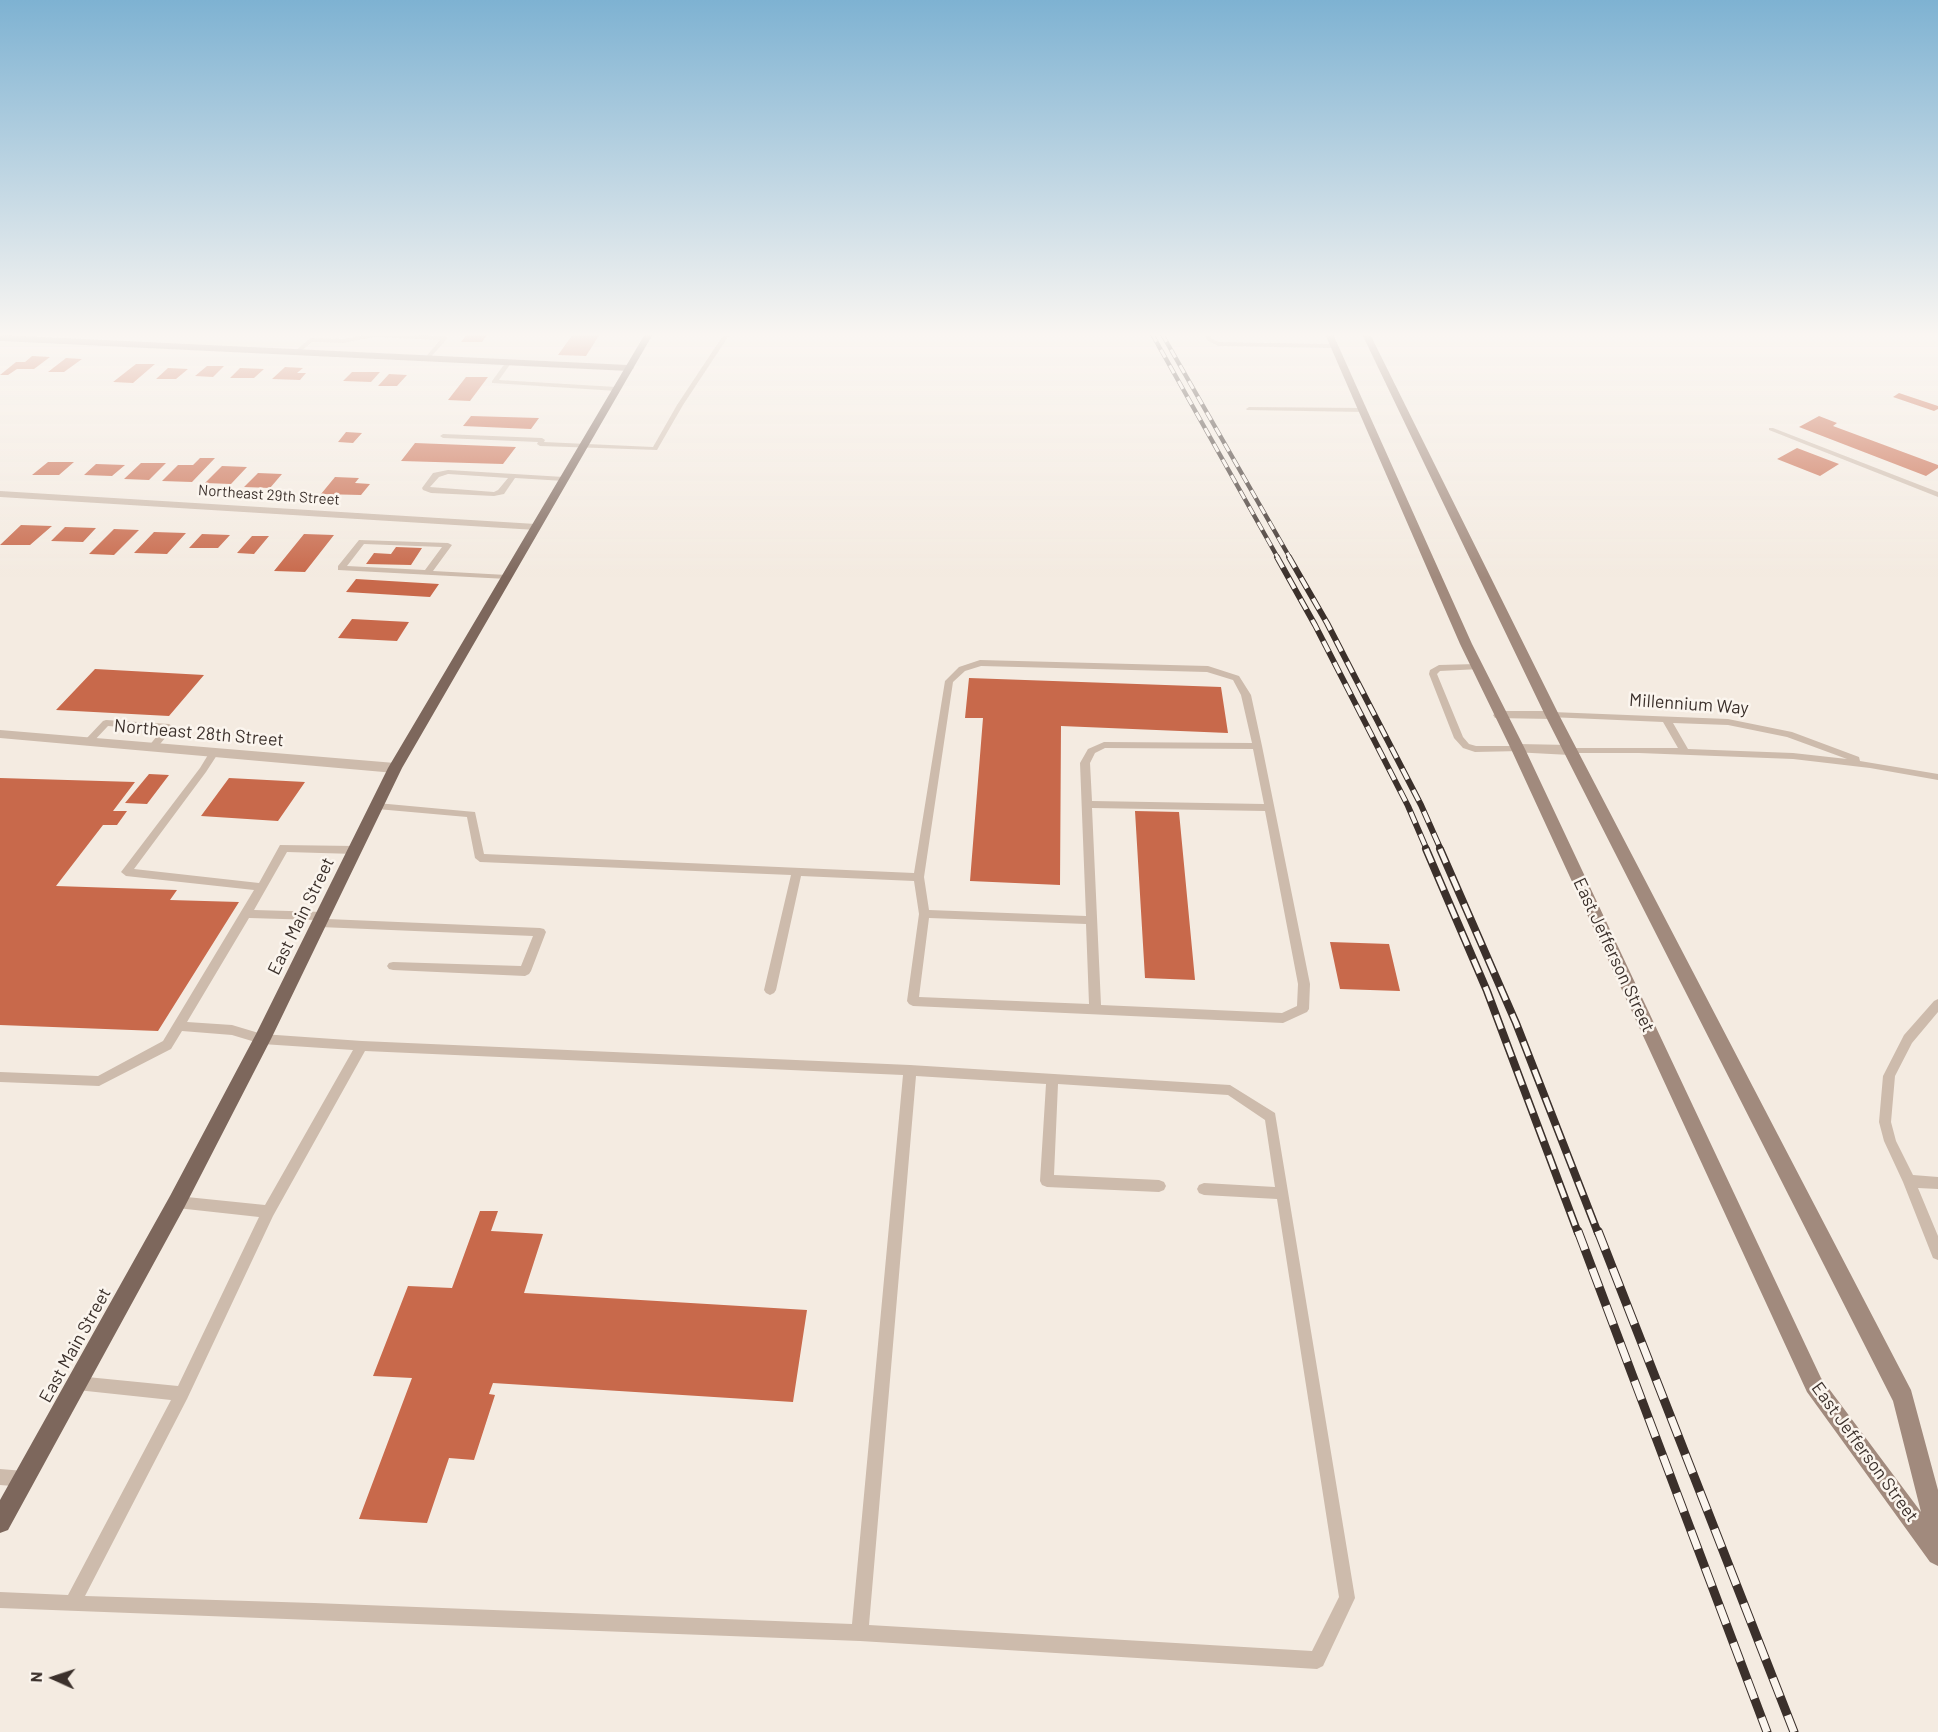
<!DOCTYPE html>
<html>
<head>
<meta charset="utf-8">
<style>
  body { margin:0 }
  #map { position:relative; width:1938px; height:1732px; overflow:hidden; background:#f4ebe1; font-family:Barlow,sans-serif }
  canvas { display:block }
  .north { position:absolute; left:24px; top:1648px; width:60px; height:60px; -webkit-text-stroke:4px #fbf5ee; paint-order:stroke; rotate:273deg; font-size:16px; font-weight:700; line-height:24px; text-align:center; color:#3b302b }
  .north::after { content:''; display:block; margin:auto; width:21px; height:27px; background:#3b302b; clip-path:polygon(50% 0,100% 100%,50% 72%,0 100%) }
</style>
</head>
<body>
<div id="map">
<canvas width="1938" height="1732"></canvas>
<div class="north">N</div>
</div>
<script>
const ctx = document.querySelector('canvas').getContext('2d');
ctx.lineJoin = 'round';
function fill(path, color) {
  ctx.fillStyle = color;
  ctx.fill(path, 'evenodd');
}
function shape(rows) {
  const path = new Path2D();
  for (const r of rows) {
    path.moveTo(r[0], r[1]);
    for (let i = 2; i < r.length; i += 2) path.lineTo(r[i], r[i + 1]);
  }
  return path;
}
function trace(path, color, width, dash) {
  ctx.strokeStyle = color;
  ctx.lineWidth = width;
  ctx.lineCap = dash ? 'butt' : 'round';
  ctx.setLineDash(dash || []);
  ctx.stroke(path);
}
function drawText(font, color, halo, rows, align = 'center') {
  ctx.font = font + ' Barlow,sans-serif';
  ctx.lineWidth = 5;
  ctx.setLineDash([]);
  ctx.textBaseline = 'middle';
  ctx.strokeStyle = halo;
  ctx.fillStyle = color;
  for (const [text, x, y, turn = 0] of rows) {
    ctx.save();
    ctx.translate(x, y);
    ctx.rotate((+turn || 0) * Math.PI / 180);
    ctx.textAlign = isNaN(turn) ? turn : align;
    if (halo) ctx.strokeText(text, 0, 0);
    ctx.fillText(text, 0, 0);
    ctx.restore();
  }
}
fill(shape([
  [467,334,488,334,482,342,461,342],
  [573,334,600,334,586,356,558,355],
  [32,356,50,357,34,369,17,369,8,375,0,375,16,362,25,362],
  [66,358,82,359,64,372,48,372],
  [136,364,155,364,133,383,113,382],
  [207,366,224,366,213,377,195,376],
  [285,367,303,368,297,373,306,373,300,380,272,379],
  [168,368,188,369,176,379,156,379],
  [240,368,264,369,254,378,230,378],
  [352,372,380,372,371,382,343,381],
  [389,374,407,375,397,386,378,386],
  [466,377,488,377,470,401,448,400],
  [1899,393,1938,406,1938,409,1934,411,1893,397],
  [471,416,539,418,531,429,463,426],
  [1819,416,1837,423,1833,426,1938,465,1938,468,1926,476,1799,427],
  [346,432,362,433,353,443,338,442],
  [415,443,516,447,503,464,401,461],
  [1797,448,1839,464,1820,476,1777,459],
  [200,458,215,458,192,482,162,481,178,465,193,465],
  [48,462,74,462,59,475,32,475],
  [141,463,166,463,149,480,124,479],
  [96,464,125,465,112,476,84,475],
  [222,466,247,467,231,484,205,483],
  [258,473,282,474,270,488,244,487],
  [335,477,359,478,355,483,370,484,361,495,321,494],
  [21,525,52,526,30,545,0,545],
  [65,527,96,528,83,542,51,541],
  [114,529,139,530,114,555,89,554],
  [154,532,186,533,167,554,134,553],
  [202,534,230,535,218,548,189,548],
  [304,534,334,535,305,572,274,571],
  [252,536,269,536,254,554,237,553],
  [396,547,422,548,411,565,366,564,374,553,391,554],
  [356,579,439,584,430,597,346,592],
  [352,619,409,622,397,641,338,638],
  [95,669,204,675,169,716,56,710],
  [969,678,1221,687,1228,733,1061,726,1060,885,970,881,983,718,965,718],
  [149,774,169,775,147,804,125,803],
  [0,778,135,782,113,811,127,811,117,825,103,825,56,886,177,890,170,900,239,902,158,1031,0,1025],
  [229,778,305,782,278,821,201,816],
  [1135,811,1179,812,1195,980,1145,978],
  [1330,942,1389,944,1400,991,1340,989],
  [480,1211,498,1211,491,1231,543,1234,524,1293,807,1310,793,1402,493,1383,489,1394,495,1395,474,1460,449,1458,427,1523,359,1519,412,1378,373,1376,408,1286,452,1288]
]), '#c8694b');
fill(shape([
  [369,334,445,336,448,338,427,361,424,359,440,340,374,337,344,343,312,342,299,353,294,352,310,338,344,339,369,334],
  [724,334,730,334,683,405,657,450,540,446,537,444,538,442,443,438,440,436,443,434,542,438,545,440,544,442,653,447,677,405,724,334],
  [1204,334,1210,334,1212,339,1219,342,1334,344,1337,346,1334,348,1218,346,1208,341,1204,334],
  [508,361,511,363,499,380,617,387,620,389,617,391,492,383,492,381,506,362,508,361],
  [1249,407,1364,408,1367,410,1364,412,1247,410,1246,409,1249,407],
  [1769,428,1773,428,1938,492,1938,497,1769,430,1769,428],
  [448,470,564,477,568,479,564,481,515,478,504,494,494,496,431,493,423,490,422,488,433,473,448,470],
  [448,474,508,478,498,490,494,492,430,487,439,477,448,474],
  [359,540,448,543,452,545,433,571,507,575,511,577,507,579,338,570,338,566,359,540],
  [364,544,442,547,425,570,347,566,364,544],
  [980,660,1208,666,1239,676,1251,695,1262,746,1310,984,1309,1009,1307,1012,1283,1023,913,1006,909,1004,907,1001,919,914,914,881,801,876,776,990,774,993,770,995,766,993,764,990,791,875,480,862,475,858,467,817,377,809,372,806,377,803,475,812,484,854,914,873,945,681,959,667,980,660],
  [981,666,1207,672,1233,680,1241,695,1252,743,1104,742,1088,749,1080,763,1086,916,929,910,924,877,953,682,965,671,981,666],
  [1105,748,1253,749,1264,804,1092,801,1090,763,1095,753,1105,748],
  [1092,808,1265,811,1298,984,1297,1006,1282,1013,1101,1005,1092,808],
  [929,918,1086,924,1089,1004,919,997,929,918],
  [1477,664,1480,665,1480,669,1440,671,1437,674,1463,737,1469,744,1476,746,1518,746,1523,749,1521,751,1475,752,1463,748,1454,738,1429,674,1430,670,1439,665,1477,664],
  [1552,712,1728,719,1792,732,1859,757,1860,761,1938,774,1938,780,1870,768,1793,759,1639,753,1570,753,1565,750,1567,748,1678,748,1663,722,1549,717,1547,715,1552,712],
  [1673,723,1728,725,1787,737,1847,759,1793,753,1688,749,1673,723],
  [106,720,169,724,174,727,156,749,153,750,148,747,162,730,108,726,92,743,86,743,84,741,86,739,103,721,106,720],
  [214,749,219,752,206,772,134,869,259,883,280,845,355,846,360,850,355,854,287,852,254,910,324,912,328,913,329,916,327,919,540,928,544,929,546,932,531,971,529,974,525,976,393,970,389,969,387,966,389,963,393,962,521,966,533,936,320,927,316,926,315,923,316,920,249,918,187,1022,232,1025,262,1034,362,1041,910,1065,1230,1085,1275,1113,1355,1598,1323,1666,1317,1669,860,1641,0,1608,0,1592,68,1595,171,1400,77,1390,72,1388,70,1383,72,1378,77,1376,178,1386,259,1217,177,1208,172,1206,170,1202,172,1198,177,1196,265,1205,353,1050,262,1044,232,1035,182,1031,171,1049,99,1086,0,1082,0,1072,98,1076,163,1041,254,890,126,876,121,872,200,768,211,750,214,749],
  [365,1051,903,1075,852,1624,314,1603,85,1596,187,1399,273,1216,365,1051],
  [916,1076,1046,1084,1040,1181,1042,1185,1047,1187,1159,1192,1164,1190,1166,1186,1164,1182,1159,1180,1054,1175,1058,1084,1228,1095,1265,1120,1275,1187,1204,1183,1199,1185,1197,1189,1199,1193,1204,1195,1277,1199,1339,1597,1312,1651,869,1625,916,1076],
  [1938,999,1938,1012,1912,1043,1895,1076,1891,1122,1896,1141,1913,1175,1938,1177,1938,1189,1918,1188,1938,1236,1938,1260,1933,1258,1931,1253,1903,1182,1884,1141,1879,1122,1883,1076,1904,1035,1934,1001,1938,999],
  [0,1469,24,1471,30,1473,32,1479,30,1485,24,1487,0,1485,0,1469]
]), '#cdbbac');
fill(shape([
  [0,491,536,524,541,527,536,530,0,497,0,491],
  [1500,711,1552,711,1559,715,1552,719,1495,718,1493,715,1500,711],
  [0,730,395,763,402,768,395,773,0,738,0,730],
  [1518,744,1570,745,1577,750,1570,755,1513,752,1511,749,1513,746,1518,744]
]), '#cdbbac');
fill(shape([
  [1325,334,1333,334,1472,644,1525,749,1821,1378,1921,1512,1893,1401,1545,715,1362,334,1370,334,1559,715,1911,1390,1938,1490,1938,1566,1930,1562,1807,1392,1511,749,1460,644,1325,334],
  [0,335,629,365,634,368,629,371,0,341,0,335]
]), '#a18a7d');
fill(shape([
  [645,334,653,334,402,768,271,1039,184,1208,8,1530,0,1533,0,1500,170,1196,256,1034,388,768,645,334]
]), '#7d675c');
const railFar3 = shape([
  [1152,334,1278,558],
  [1162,334,1290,558]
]);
const railFar2 = shape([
  [1277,557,1315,625,1408,806,1427,850],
  [1289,557,1327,623,1421,805,1441,850]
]);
const railFar1 = shape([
  [1426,849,1487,991,1578,1233],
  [1440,849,1516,1023,1598,1233]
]);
const rail = shape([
  [1578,1231,1767,1732],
  [1598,1231,1794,1732]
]);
trace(railFar3, '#3b302b', 4.5);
trace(railFar2, '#3b302b', 6);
trace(railFar1, '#3b302b', 8);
trace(rail, '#3b302b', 9);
trace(railFar3, '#fbf5ee', 3, [9]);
trace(railFar2, '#fbf5ee', 4, [12]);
trace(railFar1, '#fbf5ee', 5, [15]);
trace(rail, '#fbf5ee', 7, [20]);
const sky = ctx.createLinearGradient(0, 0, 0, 577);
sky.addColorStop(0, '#7eb2d2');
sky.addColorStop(0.58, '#faf6f2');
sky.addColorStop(1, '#faf6f200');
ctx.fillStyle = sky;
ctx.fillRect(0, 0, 1938, 577);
drawText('15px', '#3b302b', '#fbf5ee', [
  ["Northeast 29th Street",269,495,4]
]);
drawText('18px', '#3b302b', '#fbf5ee', [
  ["Millennium Way",1689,704,4],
  ["Northeast 28th Street",199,733,5],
  ["East Main Street",301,916,-64],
  ["East Jefferson Street",1614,955,65],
  ["East Main Street",75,1345,-61],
  ["East Jefferson Street",1865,1452,54]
]);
</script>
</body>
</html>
